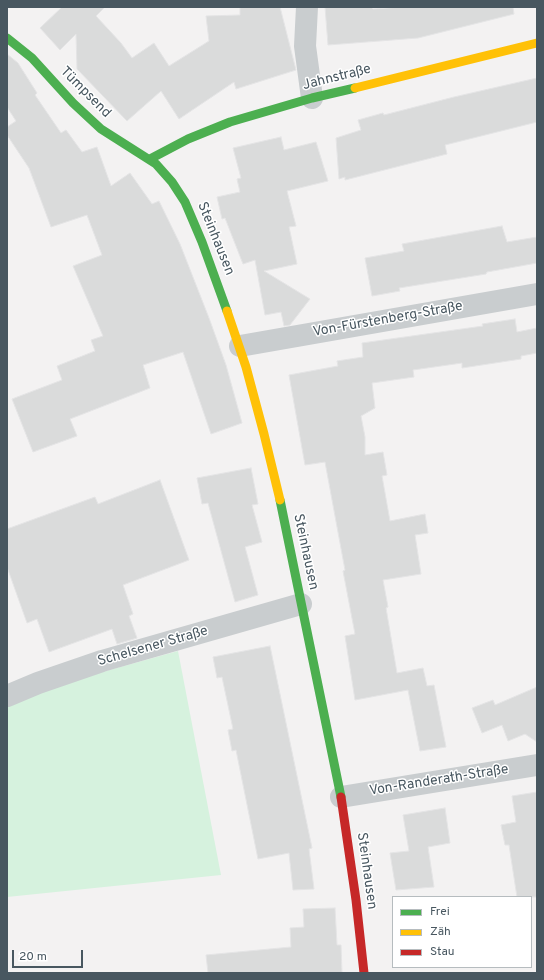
<!DOCTYPE html>
<html>
<head>
<meta charset="utf-8">
<style>
  body { margin:0 }
  #map { position:relative; width:544px; height:980px; overflow:hidden; background:#f3f2f2; font-family:Overpass,sans-serif }
  canvas { display:block }
  .frame { position:absolute; inset:0; border:8px solid #485760; pointer-events:none }
  .legend { position:absolute; left:392px; top:896px; width:140px; height:72px; box-sizing:border-box; background:#fff; border:1px solid #b6bcbf; margin:0; padding:5px 7px; list-style:none; font-size:12px; color:#485760 }
  .legend li { display:flex; align-items:center; gap:8px; height:20px }
  .legend b { width:20px; border:1px solid #b6bcbf }
  .scale { position:absolute; left:12px; top:950px; width:71px; height:18px; box-sizing:border-box; border:2px solid #485760; border-top:0; padding-left:5px; font-size:12px; line-height:14px; white-space:nowrap; color:#485760; -webkit-text-stroke:3px #fff; paint-order:stroke }
</style>
</head>
<body>
<div id="map">
<canvas width="544" height="980"></canvas>
<div class="frame"></div>
<ul class="legend">
<li><b style="height:5px;background:#4caf50"></b>Frei</li>
<li><b style="height:5px;background:#ffc107"></b>Zäh</li>
<li><b style="height:5px;background:#c62828"></b>Stau</li>
</ul>
<div class="scale">20 m</div>
</div>
<script>
const ctx = document.querySelector('canvas').getContext('2d');
ctx.lineJoin = 'round';
function fill(path, color) {
  ctx.fillStyle = color;
  ctx.fill(path, 'evenodd');
}
function shape(rows) {
  const path = new Path2D();
  for (const r of rows) {
    path.moveTo(r[0], r[1]);
    for (let i = 2; i < r.length; i += 2) path.lineTo(r[i], r[i + 1]);
  }
  return path;
}
function trace(path, color, width, dash) {
  ctx.strokeStyle = color;
  ctx.lineWidth = width;
  ctx.lineCap = dash ? 'butt' : 'round';
  ctx.setLineDash(dash || []);
  ctx.stroke(path);
}
function drawText(font, color, halo, rows, align = 'center') {
  ctx.font = font + ' Overpass,sans-serif';
  ctx.lineWidth = 3;
  ctx.setLineDash([]);
  ctx.textBaseline = 'middle';
  ctx.strokeStyle = halo;
  ctx.fillStyle = color;
  for (const [text, x, y, turn = 0] of rows) {
    ctx.save();
    ctx.translate(x, y);
    ctx.rotate((+turn || 0) * Math.PI / 180);
    ctx.textAlign = isNaN(turn) ? turn : align;
    if (halo) ctx.strokeText(text, 0, 0);
    ctx.fillText(text, 0, 0);
    ctx.restore();
  }
}
fill(shape([
  [178,651,221,875,7,897,7,707,52,686]
]), '#d6f2de');
const building = shape([
  [62,7,105,7,96,16,121,43,132,58,154,43,169,66,209,41,206,16,240,15,240,7,280,7,296,70,236,89,234,82,179,119,161,91,127,121,77,69,76,34,60,50,40,28,62,7],
  [325,7,371,7,373,9,403,7,513,7,514,14,418,38,328,45,325,7],
  [7,54,18,63,37,93,35,95,61,133,66,130,82,152,97,147,111,186,130,173,152,204,159,201,180,244,209,318,226,365,242,423,211,434,183,352,143,365,150,388,70,419,77,436,33,452,12,399,62,380,57,366,95,351,91,340,103,336,73,266,102,255,87,215,51,227,29,168,7,135,7,127,16,121,7,107,7,54],
  [537,78,537,122,445,145,447,154,345,180,345,177,339,179,336,138,361,130,358,120,383,113,384,115,454,97,537,78],
  [281,137,284,150,316,142,328,181,287,191,296,226,289,227,297,264,264,271,310,299,290,325,284,326,281,312,265,315,255,260,243,264,225,218,222,219,217,197,240,192,237,179,241,178,233,148,281,137],
  [502,226,507,242,537,237,537,263,487,272,486,274,399,288,400,291,372,296,365,258,404,251,402,244,502,226],
  [515,319,517,332,537,328,537,353,521,356,521,359,462,368,462,363,413,370,414,377,372,383,375,408,361,416,365,437,365,455,383,452,387,475,382,476,390,521,425,514,428,533,415,535,421,574,383,580,388,607,386,608,397,673,423,668,427,686,434,685,446,747,420,751,408,690,355,700,345,636,355,634,343,571,345,570,325,462,305,465,289,375,338,366,337,361,363,357,362,343,483,326,482,324,515,319],
  [251,468,258,504,252,505,262,542,245,547,258,595,235,602,208,503,202,504,197,478,251,468],
  [160,480,189,560,123,585,133,614,129,616,137,638,117,644,112,629,49,652,37,619,27,623,7,567,7,529,95,497,98,504,160,480],
  [270,646,312,848,309,849,314,889,293,890,289,853,258,859,236,750,232,751,228,730,233,729,222,677,217,678,213,657,270,646],
  [537,687,537,742,525,734,508,741,502,725,482,733,472,708,493,700,495,705,537,687],
  [537,792,537,897,517,897,509,845,505,845,501,825,516,822,512,796,537,792],
  [445,808,450,843,428,847,434,887,396,890,390,853,409,851,403,815,445,808],
  [335,908,337,945,341,945,342,973,208,973,206,955,291,947,290,928,304,927,303,909,335,908]
]);
fill(building, '#dadbdb');
trace(building, '#e4e4e5', 1);
trace(shape([
  [307,7,305,46,312,98],
  [240,346,537,294],
  [7,696,38,683,102,661,301,604],
  [341,797,537,765]
]), '#c9cdcf', 22);
trace(shape([
  [7,38,32,58,73,103,101,129,156,164,172,182,185,202,202,242,227,311],
  [150,159,188,139,230,122,312,98,355,88],
  [280,500,341,797]
]), '#4caf50', 9);
trace(shape([
  [355,88,537,43],
  [227,311,246,367,264,434,280,500]
]), '#ffc107', 9);
trace(shape([
  [341,797,356,900,364,973]
]), '#c62828', 9);
drawText('14px', '#485760', '#fff', [
  ["Jahnstraße",337,78,-14],
  ["Tümpsend",85,93,45],
  ["Steinhausen",215,239,68],
  ["Von-Fürstenberg-Straße",388,320,-10],
  ["Steinhausen",305,552,78],
  ["Schelsener Straße",153,647,-16],
  ["Von-Randerath-Straße",439,781,-9],
  ["Steinhausen",366,871,82]
]);
</script>
</body>
</html>
